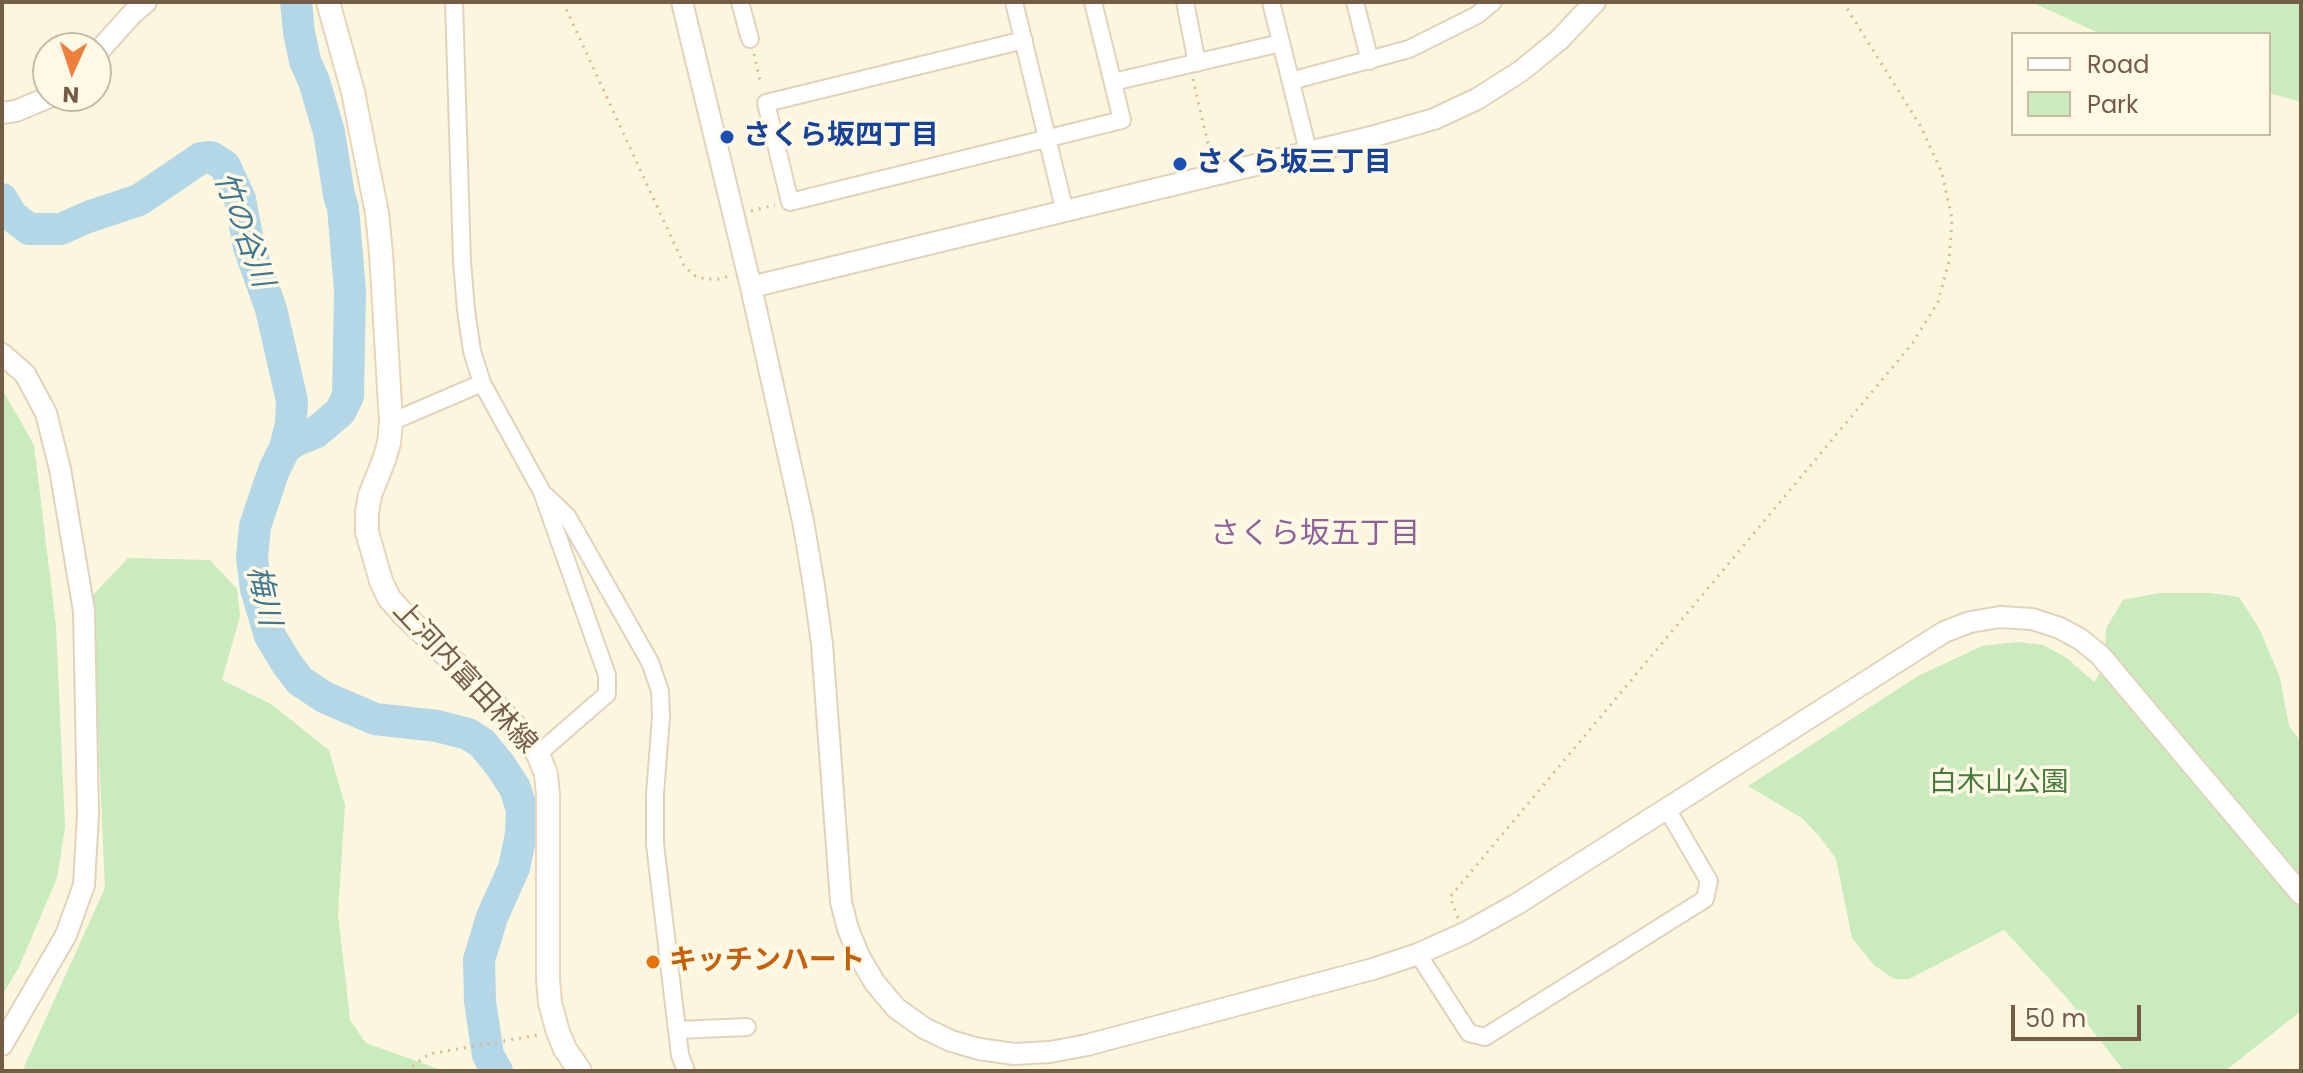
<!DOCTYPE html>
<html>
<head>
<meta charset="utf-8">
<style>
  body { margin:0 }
  #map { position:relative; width:2303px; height:1073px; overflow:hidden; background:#fdf6df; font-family:Poppins,sans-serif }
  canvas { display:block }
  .frame { position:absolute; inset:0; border:4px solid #745d46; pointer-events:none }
  .legend { position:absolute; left:2011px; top:32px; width:260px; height:104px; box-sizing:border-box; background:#fff9e6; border:2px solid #c7bba6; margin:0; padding:10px 14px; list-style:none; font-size:24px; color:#745d46 }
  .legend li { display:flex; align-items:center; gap:16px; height:40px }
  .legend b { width:40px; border:2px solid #c7bba6 }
  .north { position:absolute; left:32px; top:32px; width:80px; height:80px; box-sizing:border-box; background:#fff9e6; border:2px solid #c7bba6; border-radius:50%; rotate:183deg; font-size:22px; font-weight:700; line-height:32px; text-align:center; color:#745d46 }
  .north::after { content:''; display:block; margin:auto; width:28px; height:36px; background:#ee803d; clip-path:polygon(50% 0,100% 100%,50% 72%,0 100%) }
  .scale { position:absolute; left:2011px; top:1005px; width:130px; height:36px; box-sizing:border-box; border:4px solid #745d46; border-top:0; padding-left:10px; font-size:24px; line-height:28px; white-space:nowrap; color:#745d46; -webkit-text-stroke:6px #fff9e6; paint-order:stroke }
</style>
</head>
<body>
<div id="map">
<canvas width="2303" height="1073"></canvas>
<div class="frame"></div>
<ul class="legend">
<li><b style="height:10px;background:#fff"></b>Road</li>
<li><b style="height:22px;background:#c9ebbd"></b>Park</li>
</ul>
<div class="north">N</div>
<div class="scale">50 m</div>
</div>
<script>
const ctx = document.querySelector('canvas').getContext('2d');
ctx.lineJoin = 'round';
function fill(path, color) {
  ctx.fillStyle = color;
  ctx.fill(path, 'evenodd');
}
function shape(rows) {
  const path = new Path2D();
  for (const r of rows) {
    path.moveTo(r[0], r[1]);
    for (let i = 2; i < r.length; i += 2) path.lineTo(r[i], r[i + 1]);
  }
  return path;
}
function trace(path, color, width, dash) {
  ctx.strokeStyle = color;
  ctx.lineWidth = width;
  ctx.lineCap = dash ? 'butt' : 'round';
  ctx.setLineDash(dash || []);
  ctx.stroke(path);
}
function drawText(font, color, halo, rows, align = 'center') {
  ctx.font = font + ' Poppins,"Noto Sans JP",sans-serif';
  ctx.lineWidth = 7;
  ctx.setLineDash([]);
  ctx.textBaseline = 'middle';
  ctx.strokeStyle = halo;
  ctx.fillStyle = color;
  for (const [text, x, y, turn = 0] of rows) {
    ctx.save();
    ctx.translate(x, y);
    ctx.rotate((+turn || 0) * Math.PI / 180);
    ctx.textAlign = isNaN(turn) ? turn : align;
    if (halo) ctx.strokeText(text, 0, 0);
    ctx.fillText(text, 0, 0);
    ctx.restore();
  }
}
fill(shape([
  [2031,2,2301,2,2301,102,2269,93,2269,34,2101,34],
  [2,389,34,445,56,625,65,827,57,878,19,967,2,996],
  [128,558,210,560,237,589,240,616,222,680,271,704,329,750,345,805,338,914,350,1020,366,1043,444,1071,22,1071,105,888,92,596],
  [2159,593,2210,593,2239,597,2259,628,2280,678,2289,726,2301,741,2301,1011,2225,1071,2124,1071,2066,997,2004,930,1909,979,1894,979,1874,965,1852,938,1836,859,1820,837,1802,818,1748,786,1918,676,1982,646,2017,642,2043,645,2067,658,2094,682,2104,667,2106,628,2123,600]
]), '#c9ebbd');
trace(shape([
  [296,2,299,32,305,61,314,81,329,132,339,195,343,208,350,291,348,396,340,412,315,433,295,441,285,448,274,470,255,526,252,558,256,589,270,636,287,664,300,681,324,697,375,719,437,726,468,734,482,743,500,765,515,788,522,810,521,834,514,868,492,917,479,960,480,1001,488,1055,497,1071],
  [2,199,12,216,29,229,61,229,88,217,139,200,201,158,211,157,225,166,240,199,249,247,271,309,292,401,291,424,285,448]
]), '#b3d7e7', 32);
const minor = shape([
  [454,2,462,261,466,310,472,351,482,383,542,492,607,675,607,694,538,754],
  [740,2,750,39],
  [1014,2,1065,212],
  [1185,2,1197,63],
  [1271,2,1308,151],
  [1355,2,1370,61],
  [1024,40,766,103,790,202,1122,120,1093,2],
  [1291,81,1409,49,1477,15,1493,2],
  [1113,82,1281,43],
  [391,422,482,383],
  [546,496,567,516,650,662,660,691,661,717,655,794,655,844,677,1030,680,1055,686,1071],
  [1418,954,1469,1033,1485,1037,1705,899,1709,881,1667,809],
  [677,1030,747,1027]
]);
const tertiary = shape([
  [682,2,751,287,803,521,814,586,822,644,841,902,848,929,859,956,875,983,896,1008,924,1028,951,1041,979,1049,1014,1054,1050,1052,1087,1045,1373,969,1418,954,1465,933,1517,904,1944,632,1970,622,2000,617,2032,619,2060,628,2080,639,2100,655,2301,894],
  [96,54,132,14,146,2],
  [2,113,16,111,52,96],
  [751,287,1371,137,1434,119,1477,99,1521,71,1559,40,1595,2],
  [2,354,25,374,46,413,60,469,84,611,88,814,84,885,66,935,2,1045]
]);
const secondary = shape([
  [328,2,353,92,377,213,381,253,391,422,389,443,384,460,370,495,367,512,367,532,381,581,389,598,405,616,476,683,531,744,538,754,546,774,548,795,548,979,550,1003,558,1032,565,1049,580,1071]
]);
trace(minor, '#e1d3bb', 20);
trace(tertiary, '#e1d3bb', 24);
trace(secondary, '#e7d5b8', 26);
trace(shape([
  [563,2,684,265,693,275,705,279,719,279,730,276],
  [754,54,761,85],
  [1193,79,1211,157],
  [751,211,775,205],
  [1458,918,1450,897,1912,344,1938,302,1949,261,1952,219,1942,173,1921,127,1843,2],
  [406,1071,429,1054,538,1035]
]), '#d8bb99', 3, [2, 6]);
trace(minor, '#fff', 16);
trace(tertiary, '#fff', 20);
trace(secondary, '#fff', 22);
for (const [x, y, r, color] of [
  [727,137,8,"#1a4fb4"],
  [1180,164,8,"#1a4fb4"],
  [653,962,8,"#e8710a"]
]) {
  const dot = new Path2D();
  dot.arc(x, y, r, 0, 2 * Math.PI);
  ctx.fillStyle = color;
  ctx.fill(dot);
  trace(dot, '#fff9e6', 3);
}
drawText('bold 28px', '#164399', '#fff9e6', [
  ["さくら坂四丁目",743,137],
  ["さくら坂三丁目",1196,164]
], 'left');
drawText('28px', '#745d46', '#fff9e6', [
  ["上河内富田林線",464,678,47]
]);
drawText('28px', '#467b3d', '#fff9e6', [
  ["白木山公園",1999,784]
]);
drawText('bold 28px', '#c56008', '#fff9e6', [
  ["キッチンハート",669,962]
], 'left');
drawText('italic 30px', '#427790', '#fff9e6', [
  ["竹の谷川",242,230,70],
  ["梅川",262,596,77]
]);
drawText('30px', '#8e6198', '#fff9e6', [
  ["さくら坂五丁目",1315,535]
]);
</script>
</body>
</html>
